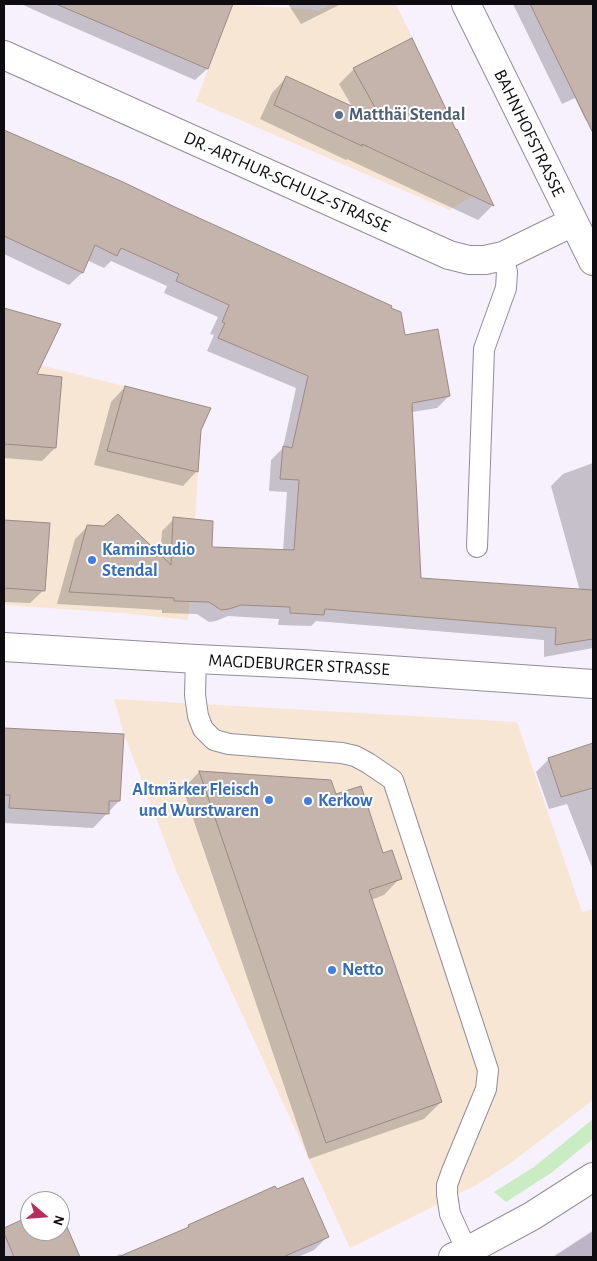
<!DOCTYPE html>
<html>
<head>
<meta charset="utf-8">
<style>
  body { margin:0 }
  #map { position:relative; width:597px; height:1261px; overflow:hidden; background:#f7f0fd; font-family:"Alegreya Sans",sans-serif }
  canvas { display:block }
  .frame { position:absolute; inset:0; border:5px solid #0f0c11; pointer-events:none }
  .north { position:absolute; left:20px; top:1191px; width:50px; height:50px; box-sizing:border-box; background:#fff; border:1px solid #9f9ea0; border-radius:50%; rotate:108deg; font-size:14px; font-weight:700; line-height:20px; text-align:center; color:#0f0c11 }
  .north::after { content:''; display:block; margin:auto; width:18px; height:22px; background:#ba2c5d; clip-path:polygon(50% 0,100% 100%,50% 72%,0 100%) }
</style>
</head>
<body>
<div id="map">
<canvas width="597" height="1261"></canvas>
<div class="frame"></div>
<div class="north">N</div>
</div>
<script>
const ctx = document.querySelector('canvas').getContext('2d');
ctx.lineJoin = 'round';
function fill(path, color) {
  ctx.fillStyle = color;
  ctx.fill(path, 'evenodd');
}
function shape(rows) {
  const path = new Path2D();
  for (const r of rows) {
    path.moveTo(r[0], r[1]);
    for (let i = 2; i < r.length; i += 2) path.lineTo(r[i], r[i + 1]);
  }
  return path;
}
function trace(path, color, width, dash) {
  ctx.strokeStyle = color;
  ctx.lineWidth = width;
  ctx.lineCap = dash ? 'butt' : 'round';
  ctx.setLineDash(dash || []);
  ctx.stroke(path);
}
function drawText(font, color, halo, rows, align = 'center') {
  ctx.font = font + ' "Alegreya Sans",sans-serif';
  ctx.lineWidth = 4;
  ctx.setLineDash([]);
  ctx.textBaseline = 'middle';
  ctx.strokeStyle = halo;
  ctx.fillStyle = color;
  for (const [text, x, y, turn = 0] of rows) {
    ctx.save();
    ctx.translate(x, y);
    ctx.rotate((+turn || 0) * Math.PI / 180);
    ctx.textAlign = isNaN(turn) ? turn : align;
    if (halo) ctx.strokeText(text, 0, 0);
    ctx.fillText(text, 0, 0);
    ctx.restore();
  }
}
fill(shape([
  [332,4,396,4,456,129,457,129,477,189,471,197,449,210,196,101,233,5,309,9,317,11],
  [4,356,211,408,201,430,188,620,123,613,4,605],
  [114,699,517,722,582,912,593,909,593,1100,512,1162,478,1184,350,1248,177,873,124,734]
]), '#f8e6d5');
fill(shape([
  [593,1230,593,1257,551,1257,561,1251]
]), '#ede2f9');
fill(shape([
  [593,1119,593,1139,551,1173,506,1202,494,1192,534,1167]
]), '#c9ecc2');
fill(shape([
  [21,4,231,4,207,69,195,80,52,18],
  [288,4,341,4,301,24],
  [513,4,593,4,593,118,586,121,575,98,562,104],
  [411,40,492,206,478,220,347,159,346,160,260,119,272,93,286,78,353,108,339,84,354,69],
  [4,132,123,184,404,337,449,396,437,408,412,412,420,579,580,591,551,486,563,474,593,463,593,648,544,657,544,640,316,621,311,626,278,625,279,619,228,616,216,621,209,622,197,614,162,613,162,610,57,604,75,539,87,527,160,557,162,531,174,519,211,549,283,551,287,492,269,491,271,460,283,448,296,388,207,351,214,335,210,334,218,317,164,293,167,286,111,261,104,268,87,260,82,273,69,285,4,254],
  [4,309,59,324,35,375,55,448,42,461,4,458],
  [125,387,197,471,183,486,94,465,111,402],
  [4,522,49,524,44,590,30,603,4,602],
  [4,729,123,736,119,801,93,828,4,823],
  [593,744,593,870,567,804,549,809,536,772,549,759],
  [199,772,336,796,400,878,384,895,371,900,441,1102,424,1119,309,1159,183,789],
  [275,1188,327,1237,314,1250,298,1257,114,1257,120,1254,122,1257,184,1231,188,1226],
  [60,1214,79,1257,4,1257,4,1229,30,1218,30,1231,60,1231],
  [593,1231,593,1257,553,1257]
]), '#0003');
const building = shape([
  [56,4,233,4,208,69,56,4],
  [530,4,593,4,593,133,530,4],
  [412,38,456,130,457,129,494,206,362,144,362,146,274,105,286,76,382,120,353,68,412,38],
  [4,130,123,182,175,207,392,306,391,308,401,312,405,335,438,329,450,396,412,403,421,578,593,590,593,639,555,645,556,628,325,609,324,615,290,613,290,607,241,605,229,609,221,610,209,602,174,601,174,598,69,592,87,525,104,526,118,514,171,565,173,517,213,521,212,547,294,550,299,480,280,479,283,446,292,448,308,376,218,338,225,323,222,322,229,305,176,281,179,274,121,248,117,256,95,245,83,273,4,236,4,130],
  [4,308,61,324,37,374,62,377,56,448,5,444,4,448,4,308],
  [125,386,211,408,201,430,198,472,107,451,125,386],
  [4,520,50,523,45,591,4,588,4,520],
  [4,728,124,734,120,801,109,801,109,814,9,808,10,795,4,795,4,728],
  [593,743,593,788,561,797,548,758,593,743],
  [199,771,331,780,336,794,361,786,383,853,392,850,402,879,369,890,442,1102,326,1143,199,771],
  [303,1178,329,1237,283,1257,118,1257,189,1227,188,1225,275,1186,277,1189,303,1178],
  [60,1211,80,1257,14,1257,4,1233,4,1228,30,1216,30,1231,60,1231,60,1211]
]);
fill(building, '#c5b4ab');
trace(building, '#9a8a82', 1);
const service = shape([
  [477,547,484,349,506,288,507,272,503,256],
  [196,659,195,695,198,716,203,729,214,740,229,744,342,753,355,756,368,763,393,780,488,1070,486,1089,452,1171,447,1185,447,1194,450,1214,467,1251]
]);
const minor = shape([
  [466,4,593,261],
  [4,55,449,255,469,260,485,260,503,256,573,222]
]);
const secondary = shape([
  [4,647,196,659,302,664,593,684],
  [453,1257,467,1251,532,1216,593,1177]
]);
trace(service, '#938c9b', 22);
trace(minor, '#938c9b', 30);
trace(secondary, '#938c9b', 30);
trace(service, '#fff', 20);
trace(minor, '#fff', 28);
trace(secondary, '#fff', 28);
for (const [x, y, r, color] of [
  [339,115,5,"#5c6f8a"],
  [92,560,5,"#3f7fe0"],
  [269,800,5,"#3f7fe0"],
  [308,801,5,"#3f7fe0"],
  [332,970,5,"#3f7fe0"]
]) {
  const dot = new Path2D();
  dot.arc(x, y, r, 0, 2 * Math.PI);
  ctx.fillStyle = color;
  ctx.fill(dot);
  trace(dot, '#fff', 2);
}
drawText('bold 18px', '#4e5e75', '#fff', [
  ["Matthäi Stendal",349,115]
], 'left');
drawText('18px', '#0f0c11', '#fff', [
  ["BAHNHOFSTRASSE",529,133,64],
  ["DR.-ARTHUR-SCHULZ-STRASSE",287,182,24],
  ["MAGDEBURGER STRASSE",299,665,3]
]);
drawText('bold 18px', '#366cbe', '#fff', [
  ["Kaminstudio",102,550],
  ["Stendal",102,571],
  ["Altmärker Fleisch",259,790,"right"],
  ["und Wurstwaren",259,811,"right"],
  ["Kerkow",318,801],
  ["Netto",342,970]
], 'left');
</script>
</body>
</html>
